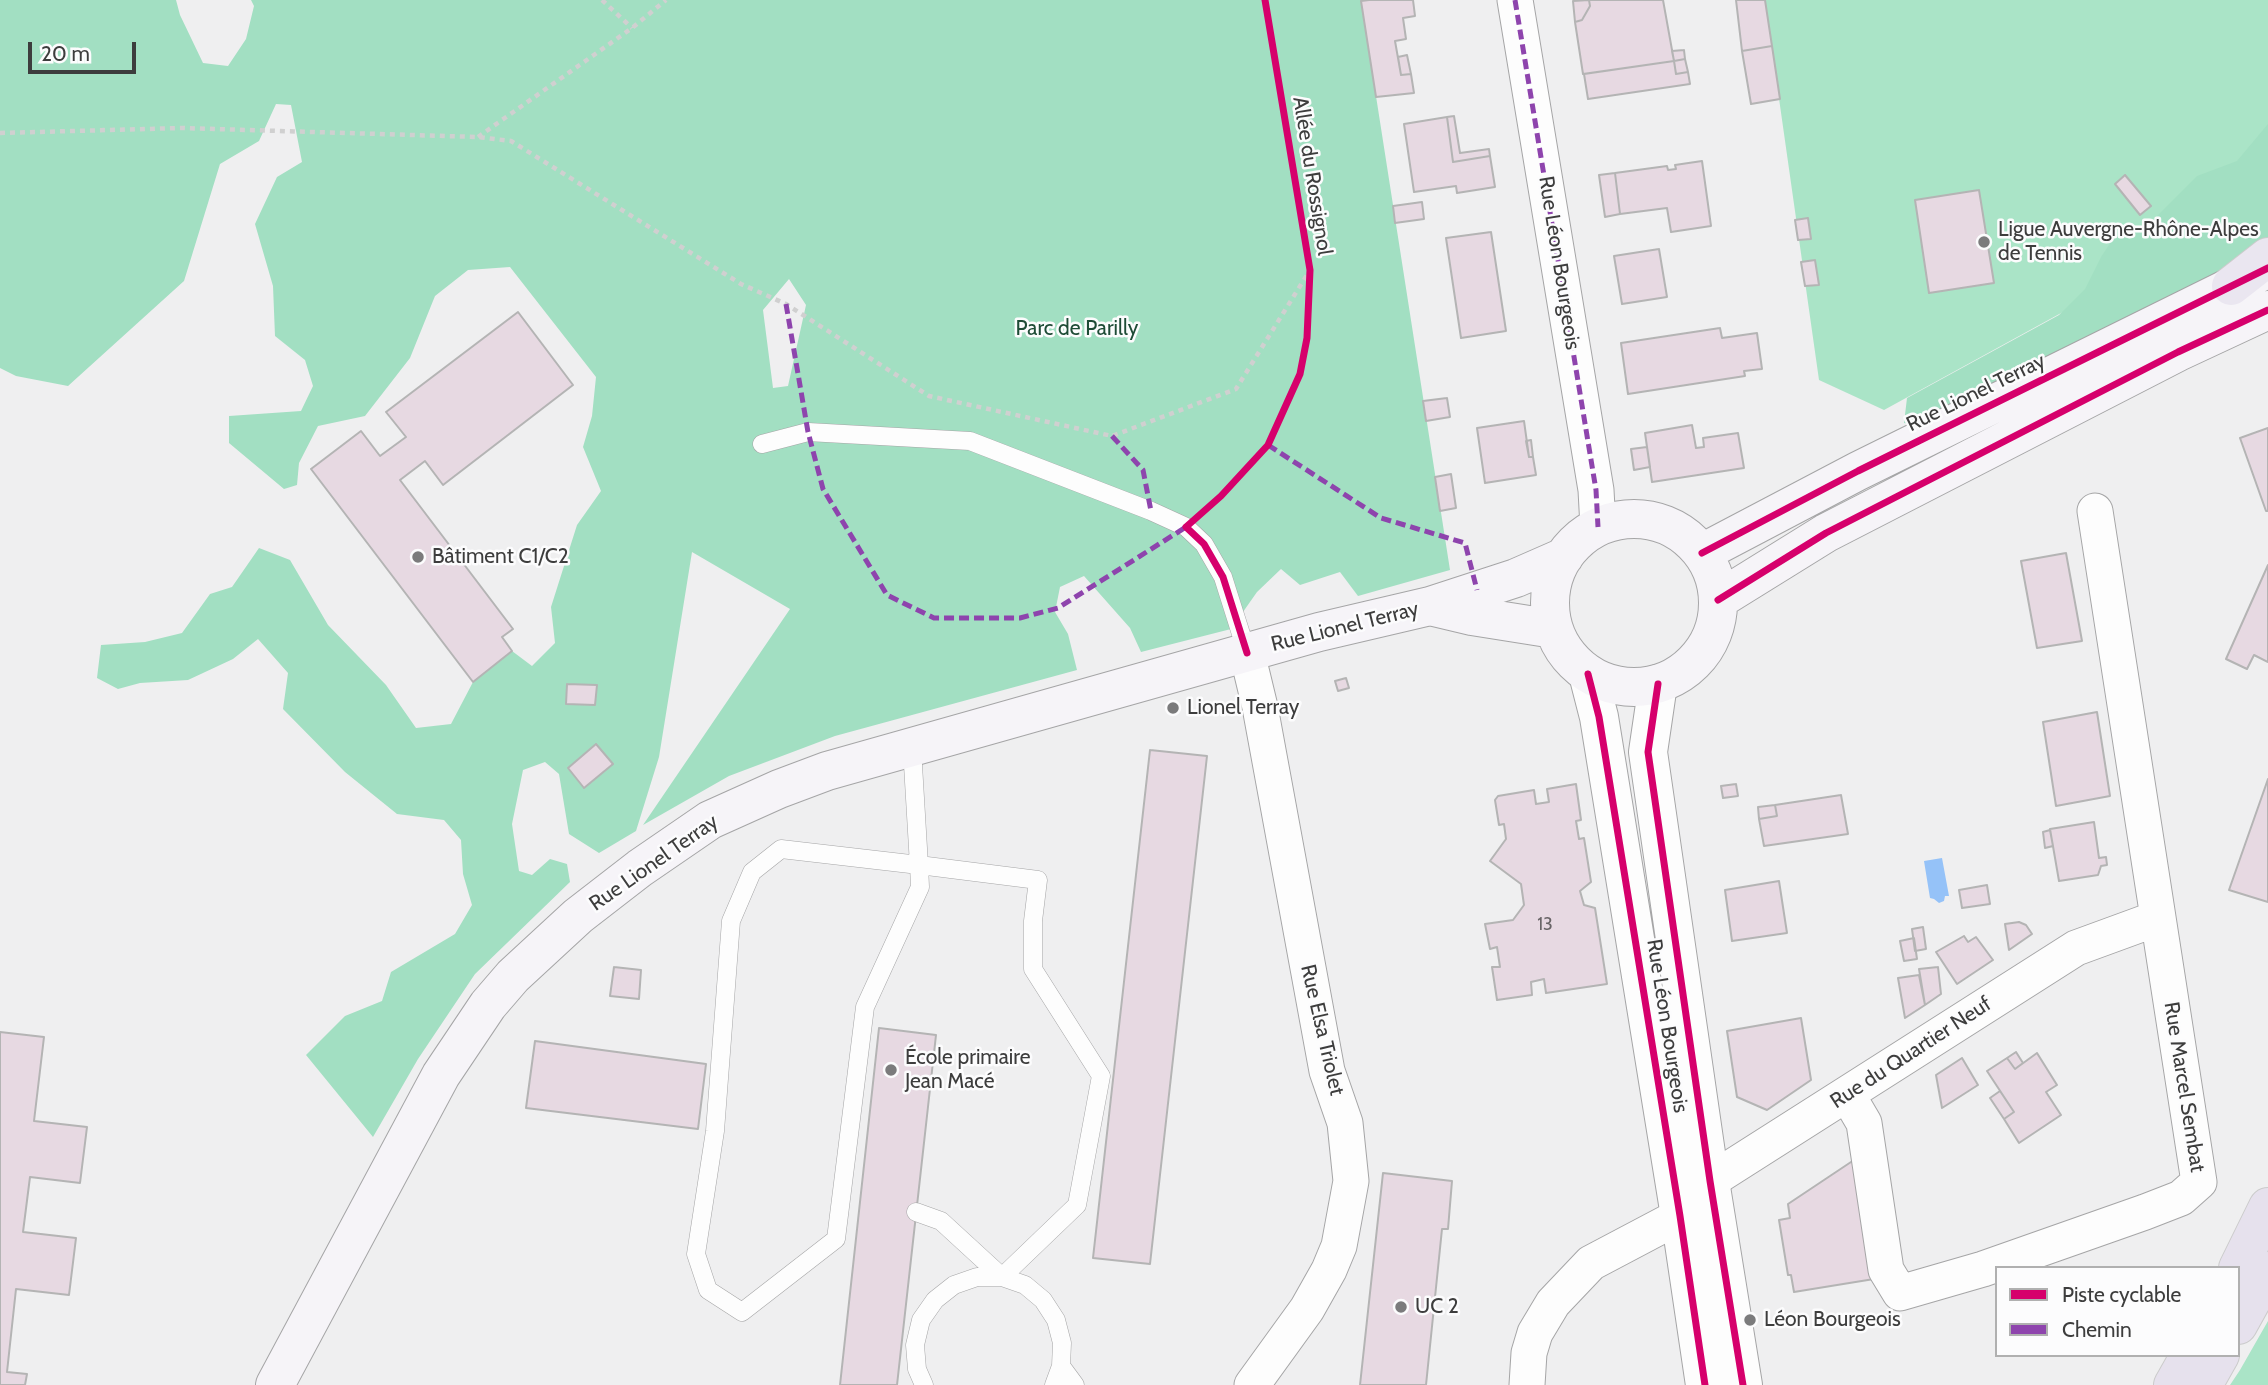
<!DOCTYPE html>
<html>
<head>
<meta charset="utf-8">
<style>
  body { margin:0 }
  #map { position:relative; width:2268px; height:1385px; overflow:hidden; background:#efeff0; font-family:Cabin,sans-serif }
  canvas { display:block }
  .legend { position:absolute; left:1995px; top:1266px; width:245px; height:91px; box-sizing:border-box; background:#fcfcfd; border:2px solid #b0b0b0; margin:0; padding:9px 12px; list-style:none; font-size:21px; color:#3d3d3d }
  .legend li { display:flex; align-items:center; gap:14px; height:35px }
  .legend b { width:35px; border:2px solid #b0b0b0 }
  .scale { position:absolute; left:28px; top:42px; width:108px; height:32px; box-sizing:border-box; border:4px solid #3d3d3d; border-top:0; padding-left:9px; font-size:21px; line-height:24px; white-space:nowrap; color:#3d3d3d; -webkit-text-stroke:5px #fcfcfd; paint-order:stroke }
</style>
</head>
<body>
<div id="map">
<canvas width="2268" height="1385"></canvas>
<ul class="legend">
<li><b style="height:9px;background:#d6006c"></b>Piste cyclable</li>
<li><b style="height:9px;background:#8e44ad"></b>Chemin</li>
</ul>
<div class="scale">20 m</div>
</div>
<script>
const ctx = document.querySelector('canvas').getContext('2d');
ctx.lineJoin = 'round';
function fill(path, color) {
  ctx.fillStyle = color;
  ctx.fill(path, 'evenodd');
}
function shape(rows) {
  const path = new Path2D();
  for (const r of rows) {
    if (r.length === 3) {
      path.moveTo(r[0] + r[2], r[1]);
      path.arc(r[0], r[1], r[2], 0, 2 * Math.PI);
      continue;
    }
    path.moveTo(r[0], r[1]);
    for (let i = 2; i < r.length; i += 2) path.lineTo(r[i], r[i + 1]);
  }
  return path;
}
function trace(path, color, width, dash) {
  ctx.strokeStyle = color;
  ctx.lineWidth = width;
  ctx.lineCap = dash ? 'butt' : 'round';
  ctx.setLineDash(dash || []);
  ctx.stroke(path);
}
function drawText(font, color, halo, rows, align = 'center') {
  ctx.font = font + ' Cabin,sans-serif';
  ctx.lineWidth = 5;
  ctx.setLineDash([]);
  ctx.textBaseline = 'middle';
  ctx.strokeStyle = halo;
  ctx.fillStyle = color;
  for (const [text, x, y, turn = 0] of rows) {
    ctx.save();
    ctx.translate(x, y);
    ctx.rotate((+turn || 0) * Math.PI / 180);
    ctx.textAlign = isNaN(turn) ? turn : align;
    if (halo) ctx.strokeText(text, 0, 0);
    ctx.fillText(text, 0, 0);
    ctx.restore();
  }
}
fill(shape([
  [1765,0,2268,0,2268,164,2094,295,1884,410,1819,380],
  [2268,1321,2268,1385,2230,1385,2240,1370]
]), '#aae4c7');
fill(shape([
  [0,0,176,0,180,15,203,63,228,66,246,39,254,6,251,0,1361,0,1450,570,1358,596,1340,572,1300,585,1281,569,1257,592,1231,629,1141,652,1130,628,1084,576,1060,587,1055,612,1068,634,1077,670,835,736,729,776,643,825,790,609,692,552,659,757,636,831,599,853,569,834,559,774,545,762,523,770,512,824,519,871,532,875,550,859,567,864,570,882,475,974,418,1059,373,1137,306,1055,345,1016,382,1001,391,972,455,934,472,905,463,874,461,840,444,820,397,814,345,772,283,709,288,673,258,639,233,659,188,680,140,683,118,689,97,678,101,645,145,642,182,633,210,594,232,587,259,548,290,560,328,625,386,685,416,728,451,724,473,682,512,651,532,666,555,643,551,607,577,525,601,491,583,447,592,416,596,377,510,267,468,270,435,296,410,358,365,416,318,426,299,463,297,485,284,489,229,443,229,416,301,411,313,386,305,360,275,336,273,286,255,224,277,177,302,162,291,105,276,104,259,141,220,164,184,281,68,386,16,376,0,368],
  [789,279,806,305,788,386,773,388,763,310],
  [2268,124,2268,244,2238,267,1927,426,1904,423,1907,398,2059,315,2085,289,2101,257,2119,230,2144,229,2197,176,2237,161]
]), '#a2dfc2');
fill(shape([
  [1942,858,1949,896,1945,896,1944,901,1939,903,1934,899,1930,898,1924,861]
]), '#95c2f8');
const building = shape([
  [1369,0,1413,0,1415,16,1403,18,1406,39,1395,41,1401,75,1411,74,1414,93,1376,97,1361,1,1369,0],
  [1589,0,1663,0,1674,61,1583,74,1575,22,1582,20,1590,6,1589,0],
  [1589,0,1590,6,1582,20,1575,22,1573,1,1589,0],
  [1736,0,1765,0,1772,46,1742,51,1736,0],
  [1772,46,1780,99,1751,104,1742,51,1772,46],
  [1684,50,1685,59,1674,61,1672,51,1684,50],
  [1407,55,1411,74,1401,75,1398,57,1407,55],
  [1685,59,1688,72,1676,74,1674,61,1685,59],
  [1674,61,1676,74,1688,72,1690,84,1588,99,1584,74,1674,61],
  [1454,116,1460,153,1489,149,1490,156,1453,162,1447,117,1454,116],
  [1447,117,1453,162,1490,156,1495,187,1457,193,1456,186,1414,192,1404,124,1447,117],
  [1702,161,1711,226,1671,232,1667,208,1620,214,1615,173,1667,166,1668,170,1676,169,1675,165,1702,161],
  [1615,173,1620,214,1605,217,1599,175,1615,173],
  [2125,175,2151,206,2140,215,2115,184,2125,175],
  [1979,190,1994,283,1929,293,1915,200,1979,190],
  [1422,202,1424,219,1395,223,1393,206,1422,202],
  [1808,218,1811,239,1798,240,1795,220,1808,218],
  [1491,232,1506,331,1461,338,1446,238,1491,232],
  [1659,249,1667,297,1622,304,1614,256,1659,249],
  [1815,260,1819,285,1805,286,1801,262,1815,260],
  [518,312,573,385,443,485,425,461,400,480,513,629,502,637,512,651,473,682,311,469,361,431,380,456,406,437,386,412,518,312],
  [1720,328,1722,338,1757,333,1762,369,1744,371,1745,376,1628,394,1621,343,1720,328],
  [1447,398,1450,417,1426,421,1423,401,1447,398],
  [1524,421,1529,457,1533,457,1536,475,1485,483,1477,428,1524,421],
  [1692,425,1696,448,1704,447,1703,438,1738,433,1744,468,1652,482,1645,433,1692,425],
  [2268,428,2268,511,2266,511,2240,438,2268,428],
  [1531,440,1533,457,1529,457,1526,441,1531,440],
  [1647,447,1650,467,1634,470,1631,449,1647,447],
  [1451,474,1456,508,1440,511,1435,477,1451,474],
  [2066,553,2082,641,2037,648,2021,561,2066,553],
  [2268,565,2268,662,2254,655,2247,669,2226,659,2268,565],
  [1346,678,1349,688,1338,691,1335,681,1346,678],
  [567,684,597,685,595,705,566,704,567,684],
  [2097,712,2110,796,2056,806,2043,722,2097,712],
  [596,744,613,764,584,788,568,768,596,744],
  [1150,750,1207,756,1150,1264,1093,1258,1150,750],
  [2268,779,2268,902,2229,890,2268,779],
  [1576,784,1581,820,1576,821,1579,839,1584,838,1591,882,1580,891,1584,905,1595,908,1607,984,1546,993,1544,979,1531,982,1532,995,1497,1000,1492,967,1500,967,1497,947,1490,949,1485,924,1513,920,1524,905,1521,884,1490,861,1506,839,1504,824,1499,825,1495,800,1498,796,1534,790,1536,804,1549,802,1547,789,1576,784],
  [1736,784,1738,796,1723,798,1721,786,1736,784],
  [1841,795,1848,834,1764,846,1759,819,1777,816,1775,805,1841,795],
  [1775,805,1777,816,1759,819,1758,807,1775,805],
  [2094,822,2099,858,2106,857,2107,865,2101,866,2098,875,2059,881,2050,829,2094,822],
  [2050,830,2053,846,2045,848,2043,832,2050,830],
  [1779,881,1787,933,1732,941,1725,890,1779,881],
  [1987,885,1990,904,1962,908,1959,890,1987,885],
  [2019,922,2026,925,2032,934,2009,950,2005,924,2019,922],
  [1923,927,1926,949,1915,951,1912,929,1923,927],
  [1964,936,1968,942,1976,937,1993,960,1957,984,1936,952,1964,936],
  [1914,938,1917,959,1904,961,1900,941,1914,938],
  [614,967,641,970,639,999,610,996,614,967],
  [1938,967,1941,994,1925,1005,1919,969,1938,967],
  [1919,975,1925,1005,1905,1018,1898,978,1919,975],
  [1801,1018,1811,1080,1767,1110,1737,1097,1727,1031,1801,1018],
  [879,1028,936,1035,897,1385,840,1385,879,1028],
  [0,1032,44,1037,34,1121,87,1127,80,1183,30,1177,23,1232,76,1238,69,1295,16,1289,7,1372,27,1374,25,1385,0,1385,0,1032],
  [535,1041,706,1064,698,1129,526,1108,535,1041],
  [2016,1052,2023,1063,2015,1069,2007,1058,2016,1052],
  [2037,1053,2057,1085,2046,1092,2061,1115,2019,1143,2004,1119,2014,1112,1987,1071,2007,1058,2015,1069,2037,1053],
  [1962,1058,1978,1085,1942,1108,1936,1075,1962,1058],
  [2000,1091,2014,1112,2004,1119,1990,1098,2000,1091],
  [1854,1160,1874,1279,1794,1292,1791,1275,1788,1275,1779,1220,1790,1218,1788,1204,1854,1160],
  [1383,1173,1452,1181,1448,1229,1442,1229,1426,1385,1360,1385,1383,1173]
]);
fill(building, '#e7d9e2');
trace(building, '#b4b4b4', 2);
const service = shape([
  [762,444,808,432,970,441,1151,511,1186,527,1204,544,1223,577,1247,653],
  [912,748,919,865,920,887,865,1007,836,1239,742,1312,708,1290,696,1254,715,1131,731,921,752,872,781,849,919,865,1038,880,1033,921,1033,969,1101,1076,1077,1205,1002,1277,941,1221,916,1212],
  [1061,1366,1075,1385],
  [924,1385,917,1369,915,1345,921,1320,935,1300,954,1285,977,1277,1002,1277,1025,1285,1043,1300,1056,1320,1062,1343,1061,1366,1054,1385]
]);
const minor = shape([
  [1515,0,1596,490,1598,527],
  [1247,653,1260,707,1327,1071,1345,1123,1351,1181,1339,1246,1329,1270,1307,1309,1252,1385],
  [1847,1094,1864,1123,1886,1270,1900,1293,1983,1269,2145,1212,2181,1198,2199,1182,2095,511],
  [1527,1385,1529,1353,1535,1333,1553,1303,1591,1263,1680,1216,1710,1181,2076,948,2158,918]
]);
const tertiary = shape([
  [1588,674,1599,717,1680,1216,1705,1385],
  [1658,684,1648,752,1710,1181,1743,1385]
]);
const secondary = shape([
  [1634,603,84],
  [1702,553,1858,471,2263,271],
  [1718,600,1826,533,2178,352,2268,310],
  [1430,606,1472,616,1554,629],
  [275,1385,441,1075,488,1005,513,976,578,916,640,868,710,820,779,789,827,771,1319,632,1430,606,1516,578,1564,557]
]);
const trunk = shape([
  [2231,286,2268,257]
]);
const motorway = shape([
  [2238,1268,2268,1207],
  [2238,1325,2268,1271],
  [2173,1385,2190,1355],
  [2203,1385,2220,1355]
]);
trace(service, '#a5a5a6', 19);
trace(minor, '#a5a5a6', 37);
trace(tertiary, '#a5a5a6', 40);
trace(secondary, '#a5a5a6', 40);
trace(trunk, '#cbcbcb', 40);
trace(motorway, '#cbcbcb', 40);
trace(shape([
  [602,0,632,28],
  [0,133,182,128,478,137,511,141,741,284,786,304,929,396,1112,436,1236,389,1310,270],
  [478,137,632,28,666,0],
  [1207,509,1221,496,1268,445,1300,374,1307,338,1310,270,1265,0]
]), '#d0d0d0', 4.5, [5, 5]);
trace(service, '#fdfdfd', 18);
trace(minor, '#fdfdfd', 35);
trace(tertiary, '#fdfdfd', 38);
trace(secondary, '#f6f4f8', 38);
trace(trunk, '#eae6f0', 38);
trace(motorway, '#e6e1ed', 38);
trace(shape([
  [1515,0,1596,490,1598,527],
  [786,304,808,432,823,489,887,595,934,618,1020,618,1058,608,1186,527],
  [1112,436,1143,470,1151,511],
  [1268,445,1381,518,1465,543,1477,590]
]), '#8e44ad', 5, [10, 5]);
trace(shape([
  [1702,553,1858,471,2268,268],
  [1718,600,1826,533,2178,352,2268,310],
  [1247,653,1223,577,1204,544,1186,527,1221,496,1268,445,1300,374,1307,338,1310,270,1265,0],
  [1588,674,1599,717,1680,1216,1705,1385],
  [1658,684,1648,752,1710,1181,1743,1385]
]), '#d6006c', 7);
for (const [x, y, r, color] of [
  [1984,242,7,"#7b7b7c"],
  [418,557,7,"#7b7b7c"],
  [1173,708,7,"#7b7b7c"],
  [891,1070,7,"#7b7b7c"],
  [1401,1307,7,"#7b7b7c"],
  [1750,1320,7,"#7b7b7c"]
]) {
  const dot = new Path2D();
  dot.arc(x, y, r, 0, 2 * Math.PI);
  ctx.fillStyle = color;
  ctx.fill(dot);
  trace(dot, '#fcfcfd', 2.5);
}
drawText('18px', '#686466', null, [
  ["13",1545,925]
]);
drawText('21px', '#3d3d3d', '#fcfcfd', [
  ["Allée du Rossignol",1312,176,81],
  ["Rue Léon Bourgeois",1559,263,81],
  ["Rue Lionel Terray",1976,393,-26],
  ["Rue Lionel Terray",1345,627,-14],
  ["Rue Lionel Terray",654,863,-35],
  ["Rue Léon Bourgeois",1667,1026,81],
  ["Rue Elsa Triolet",1322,1030,77],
  ["Rue du Quartier Neuf",1911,1053,-33],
  ["Rue Marcel Sembat",2184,1087,81]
]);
drawText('21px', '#3d3d3d', '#fcfcfd', [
  ["Ligue Auvergne-Rhône-Alpes",1998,230],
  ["de Tennis",1998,254],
  ["Bâtiment C1/C2",432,557],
  ["Lionel Terray",1187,708],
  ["École primaire",905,1058],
  ["Jean Macé",905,1082],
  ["UC 2",1415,1307],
  ["Léon Bourgeois",1764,1320]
], 'left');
drawText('21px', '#1e4c36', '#fcfcfd', [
  ["Parc de Parilly",1077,329]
]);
</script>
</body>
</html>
